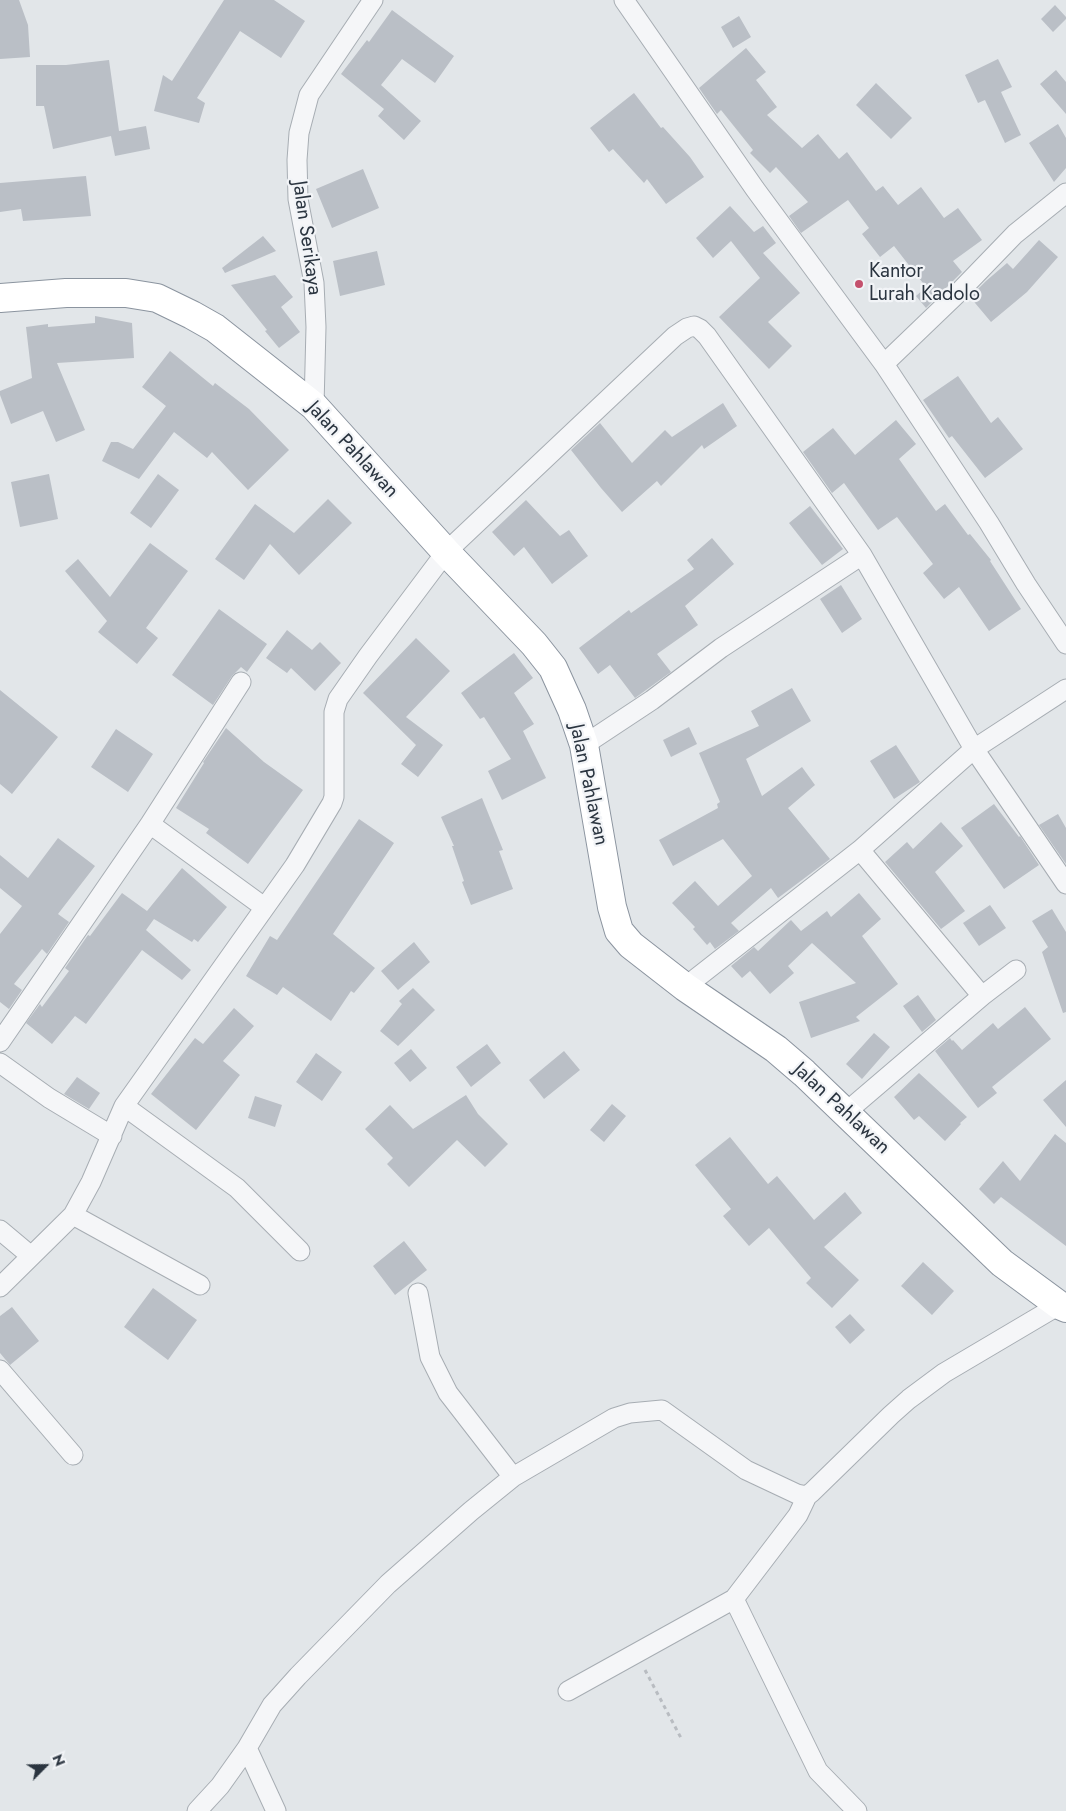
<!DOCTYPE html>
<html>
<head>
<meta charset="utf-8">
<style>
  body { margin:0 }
  #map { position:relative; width:1066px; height:1811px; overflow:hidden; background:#e2e6e9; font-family:Jost,sans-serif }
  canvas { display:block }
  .north { position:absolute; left:20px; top:1741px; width:50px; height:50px; -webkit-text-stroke:4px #f2f4f7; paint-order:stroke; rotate:67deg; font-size:14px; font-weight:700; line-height:20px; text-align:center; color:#2b3540 }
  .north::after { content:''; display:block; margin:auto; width:18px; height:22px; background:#2b3540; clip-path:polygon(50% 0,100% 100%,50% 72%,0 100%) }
</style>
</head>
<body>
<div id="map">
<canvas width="1066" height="1811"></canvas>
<div class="north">N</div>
</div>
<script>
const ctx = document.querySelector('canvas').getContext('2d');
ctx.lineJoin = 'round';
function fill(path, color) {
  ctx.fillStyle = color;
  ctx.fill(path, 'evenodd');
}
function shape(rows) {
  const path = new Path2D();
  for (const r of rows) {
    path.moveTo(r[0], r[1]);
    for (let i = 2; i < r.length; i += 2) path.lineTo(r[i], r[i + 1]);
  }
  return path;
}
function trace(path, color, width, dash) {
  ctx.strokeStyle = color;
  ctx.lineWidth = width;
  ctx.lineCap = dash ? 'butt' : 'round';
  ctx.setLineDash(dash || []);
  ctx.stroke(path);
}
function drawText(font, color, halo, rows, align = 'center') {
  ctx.font = font + ' Jost,sans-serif';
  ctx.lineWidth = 4.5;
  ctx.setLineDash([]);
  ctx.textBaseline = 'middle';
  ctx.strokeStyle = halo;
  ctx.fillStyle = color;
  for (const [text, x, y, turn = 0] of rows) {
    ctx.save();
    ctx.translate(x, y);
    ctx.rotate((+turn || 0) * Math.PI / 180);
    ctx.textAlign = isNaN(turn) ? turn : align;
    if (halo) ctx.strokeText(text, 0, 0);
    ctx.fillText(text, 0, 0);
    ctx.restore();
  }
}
fill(shape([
  [0,0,19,0,28,25,30,57,0,59],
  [224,0,274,0,305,21,281,58,240,31,197,98,205,103,199,123,154,111,163,75,172,81],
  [1055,5,1066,17,1066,19,1053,32,1041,19],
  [392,10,454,56,435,83,402,59,381,85,421,121,404,140,378,116,384,109,341,74,367,40,369,42],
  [739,16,751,37,733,48,721,27],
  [746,48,766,72,756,80,777,107,767,115,802,148,818,134,839,159,847,152,876,191,883,186,898,205,921,187,944,218,958,208,982,240,953,261,962,272,926,308,916,296,926,287,894,246,880,257,862,234,869,228,848,200,801,233,789,216,808,202,776,167,770,173,750,153,753,150,721,110,717,114,699,88],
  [998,59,1012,87,1001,92,1021,135,1005,143,985,100,978,103,965,75],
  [109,60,119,131,146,126,150,149,115,156,111,136,53,149,44,106,36,106,36,65,66,65],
  [1056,70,1066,82,1066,114,1040,84],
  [876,83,912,118,891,139,856,105],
  [634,93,661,128,663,127,690,157,704,177,666,204,647,179,644,183,613,149,609,152,590,128],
  [1058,124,1066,138,1066,168,1054,182,1029,143],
  [363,169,379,208,332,228,316,189],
  [86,176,91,216,23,221,21,209,0,212,0,183],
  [730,206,754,232,763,226,776,243,763,253,800,293,768,322,792,346,769,369,719,317,760,278,731,241,713,258,696,238],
  [263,236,276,251,225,273,222,268],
  [1039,240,1058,257,1027,292,991,322,970,297,986,281,1007,263,1013,269],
  [377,251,385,285,340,296,333,261],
  [275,275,293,297,281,307,300,332,279,348,265,331,267,330,231,285],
  [95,316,132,323,134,358,57,363,85,430,56,442,43,411,11,424,0,395,0,391,32,378,26,327,48,324,48,327,95,323],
  [170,351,213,386,215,383,249,409,289,450,248,490,212,452,207,458,174,432,139,479,102,461,111,442,118,442,133,449,166,406,142,387],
  [958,376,991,423,998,417,1023,449,985,478,952,436,949,438,923,400],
  [723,403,737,426,704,449,702,445,661,486,657,481,622,512,601,488,571,450,600,423,632,463,665,430,672,437],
  [896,420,916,444,899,459,936,511,945,504,968,535,970,534,991,560,990,561,1021,609,989,631,959,587,944,599,923,573,933,564,897,517,878,530,844,483,832,493,803,452,833,428,855,455],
  [49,474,58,519,20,527,11,482],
  [158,474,179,490,151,528,130,513],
  [328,499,352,523,299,575,270,544,244,580,215,559,255,504,294,533],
  [526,500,560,536,569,530,588,556,552,584,524,547,514,556,492,532],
  [810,506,843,549,822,565,789,523],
  [712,538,734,564,685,606,698,625,657,654,671,672,635,698,610,665,598,674,579,648,629,610,631,613,694,569,687,560],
  [150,543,188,571,146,628,158,638,137,664,98,632,107,621,65,571,78,559,110,597],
  [841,585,862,619,842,633,820,599],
  [219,609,267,644,247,672,241,667,232,676,213,705,172,675],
  [287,630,312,650,320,642,341,663,315,691,291,668,287,673,266,658],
  [416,638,450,671,406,717,443,745,418,777,401,764,416,745,363,693],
  [514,653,533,678,514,693,534,724,523,731,546,778,502,800,488,771,511,759,484,717,480,719,461,693],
  [792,688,811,721,746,759,762,796,802,767,815,785,788,808,830,859,778,898,771,888,731,923,739,931,715,949,710,942,707,945,693,929,695,927,672,903,695,881,718,906,752,876,723,839,673,866,659,840,718,808,717,804,720,802,699,753,759,726,751,711],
  [0,690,58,737,12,794,0,784],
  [689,727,697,744,671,757,663,740],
  [226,728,264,762,303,790,248,864,206,833,209,829,176,808,204,763,203,762],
  [116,729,153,754,128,792,91,767],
  [896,745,920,782,894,799,870,761],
  [482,798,503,850,499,851,513,889,471,905,462,882,464,881,452,846,454,846,441,817],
  [994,804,1019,837,1020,836,1039,865,1004,889,961,828],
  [1058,814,1066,828,1066,864,1039,825],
  [359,819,394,843,333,934,375,968,354,993,351,991,331,1021,283,987,277,995,246,976,270,936,277,940],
  [941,822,963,846,935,872,965,911,941,929,885,862,907,842,913,849],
  [58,838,95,866,58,914,69,922,47,954,42,949,14,984,22,990,9,1009,0,1002,0,934,22,906,0,888,0,855,28,878],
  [182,868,227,907,198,942,194,939,192,942,154,919,146,930,191,970,182,980,142,950,86,1024,75,1016,52,1044,26,1023,40,1004,42,1007,69,971,65,968,88,935,90,936,122,893,147,911],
  [859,893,881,919,862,936,898,984,856,1017,860,1021,811,1038,799,1002,856,983,812,943,788,966,794,973,770,994,750,971,742,978,731,966,754,947,758,951,791,920,801,931,827,911,831,917],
  [990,905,1006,928,979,946,963,923],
  [1052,909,1066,932,1066,1012,1063,1013,1042,952,1048,947,1032,921],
  [414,942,430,962,398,990,381,971],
  [413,988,435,1010,398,1046,380,1031,402,1004,399,1001],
  [918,995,936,1020,922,1032,903,1006],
  [1025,1007,1051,1039,992,1087,997,1093,978,1108,935,1051,950,1038,952,1041,953,1040,962,1050,993,1023,998,1029],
  [234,1008,254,1026,223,1061,240,1075,196,1130,151,1094,195,1038,203,1044],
  [874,1033,890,1047,862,1079,846,1064],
  [487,1044,501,1063,471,1087,456,1067],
  [411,1049,427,1068,410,1082,394,1063],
  [564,1051,580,1070,544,1099,529,1080],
  [316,1053,342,1072,322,1101,296,1082],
  [919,1073,967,1117,960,1123,961,1124,945,1141,919,1116,914,1120,894,1097],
  [77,1077,100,1093,89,1109,64,1094],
  [1066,1080,1066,1127,1043,1100],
  [466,1095,478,1114,508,1144,485,1167,457,1140,409,1187,387,1164,393,1158,365,1129,390,1105,413,1129],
  [255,1096,282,1105,275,1127,248,1118],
  [612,1104,626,1116,604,1142,590,1130],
  [1055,1134,1066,1143,1066,1246,1001,1197,994,1204,979,1189,1003,1161,1020,1181],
  [730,1137,768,1184,777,1176,814,1220,845,1192,862,1213,824,1247,859,1280,832,1308,806,1283,811,1278,769,1228,749,1246,723,1216,731,1209,695,1165],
  [404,1241,427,1270,395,1295,373,1266],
  [923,1262,954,1291,932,1315,901,1286],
  [153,1288,197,1320,168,1360,124,1327],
  [12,1307,39,1341,10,1365,0,1353,0,1316],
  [850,1314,865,1330,850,1344,835,1327]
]), '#babfc6');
const minor = shape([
  [624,0,755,189,884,364,989,523,1026,584,1066,644],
  [884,364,958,293,1015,234,1066,193],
  [314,406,316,327,314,283,298,199,297,160,299,133,309,95,373,0],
  [584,745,652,700,721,648,862,555,974,749,1066,884],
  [150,824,264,907],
  [860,850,982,996],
  [685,987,860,850,974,749,1066,689],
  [0,1042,150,824,241,682],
  [0,1063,49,1098,112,1136],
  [845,1113,982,996,1016,970],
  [73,1215,200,1285],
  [0,1230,31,1256],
  [300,1251,237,1188,124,1106,295,865,332,803,334,797,334,712,338,699,368,656,446,552,675,336,687,328,694,326,700,329,707,336,862,555],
  [0,1287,73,1215,91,1182,124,1106],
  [418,1293,430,1357,448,1393,513,1477],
  [0,1370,73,1455],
  [734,1599,818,1771,857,1811],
  [568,1691,734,1599,798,1515,807,1496],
  [197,1811,220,1786,247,1748],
  [276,1811,247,1748,272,1705,298,1676,388,1584,471,1511,513,1477,614,1418,630,1413,662,1410,746,1470,797,1494,807,1496,812,1492,891,1415,909,1399,944,1373,1059,1305]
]);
const trunk = shape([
  [0,298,66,293,126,293,157,298,192,315,215,328,314,406,446,552,534,644,553,668,572,710,584,745,612,907,619,931,631,945,685,987,776,1049,804,1073,1002,1263,1059,1305,1066,1308]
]);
trace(minor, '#a7adb3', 21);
trace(trunk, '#8b949f', 30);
trace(shape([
  [645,1670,681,1738]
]), '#b8bcc1', 3, [4, 4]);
trace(minor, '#f5f6f8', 19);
trace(trunk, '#fff', 28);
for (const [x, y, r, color] of [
  [859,284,5,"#c4516d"]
]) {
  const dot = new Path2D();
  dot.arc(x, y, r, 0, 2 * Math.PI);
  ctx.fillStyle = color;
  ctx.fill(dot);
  trace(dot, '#f2f4f7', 2);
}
drawText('20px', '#2b3540', '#f2f4f7', [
  ["Jalan Serikaya",306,238,82],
  ["Jalan Pahlawan",352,450,47],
  ["Jalan Pahlawan",588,785,78],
  ["Jalan Pahlawan",841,1109,43]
]);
drawText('20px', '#2b3540', '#f2f4f7', [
  ["Kantor",869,272],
  ["Lurah Kadolo",869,295]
], 'left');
</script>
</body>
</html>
